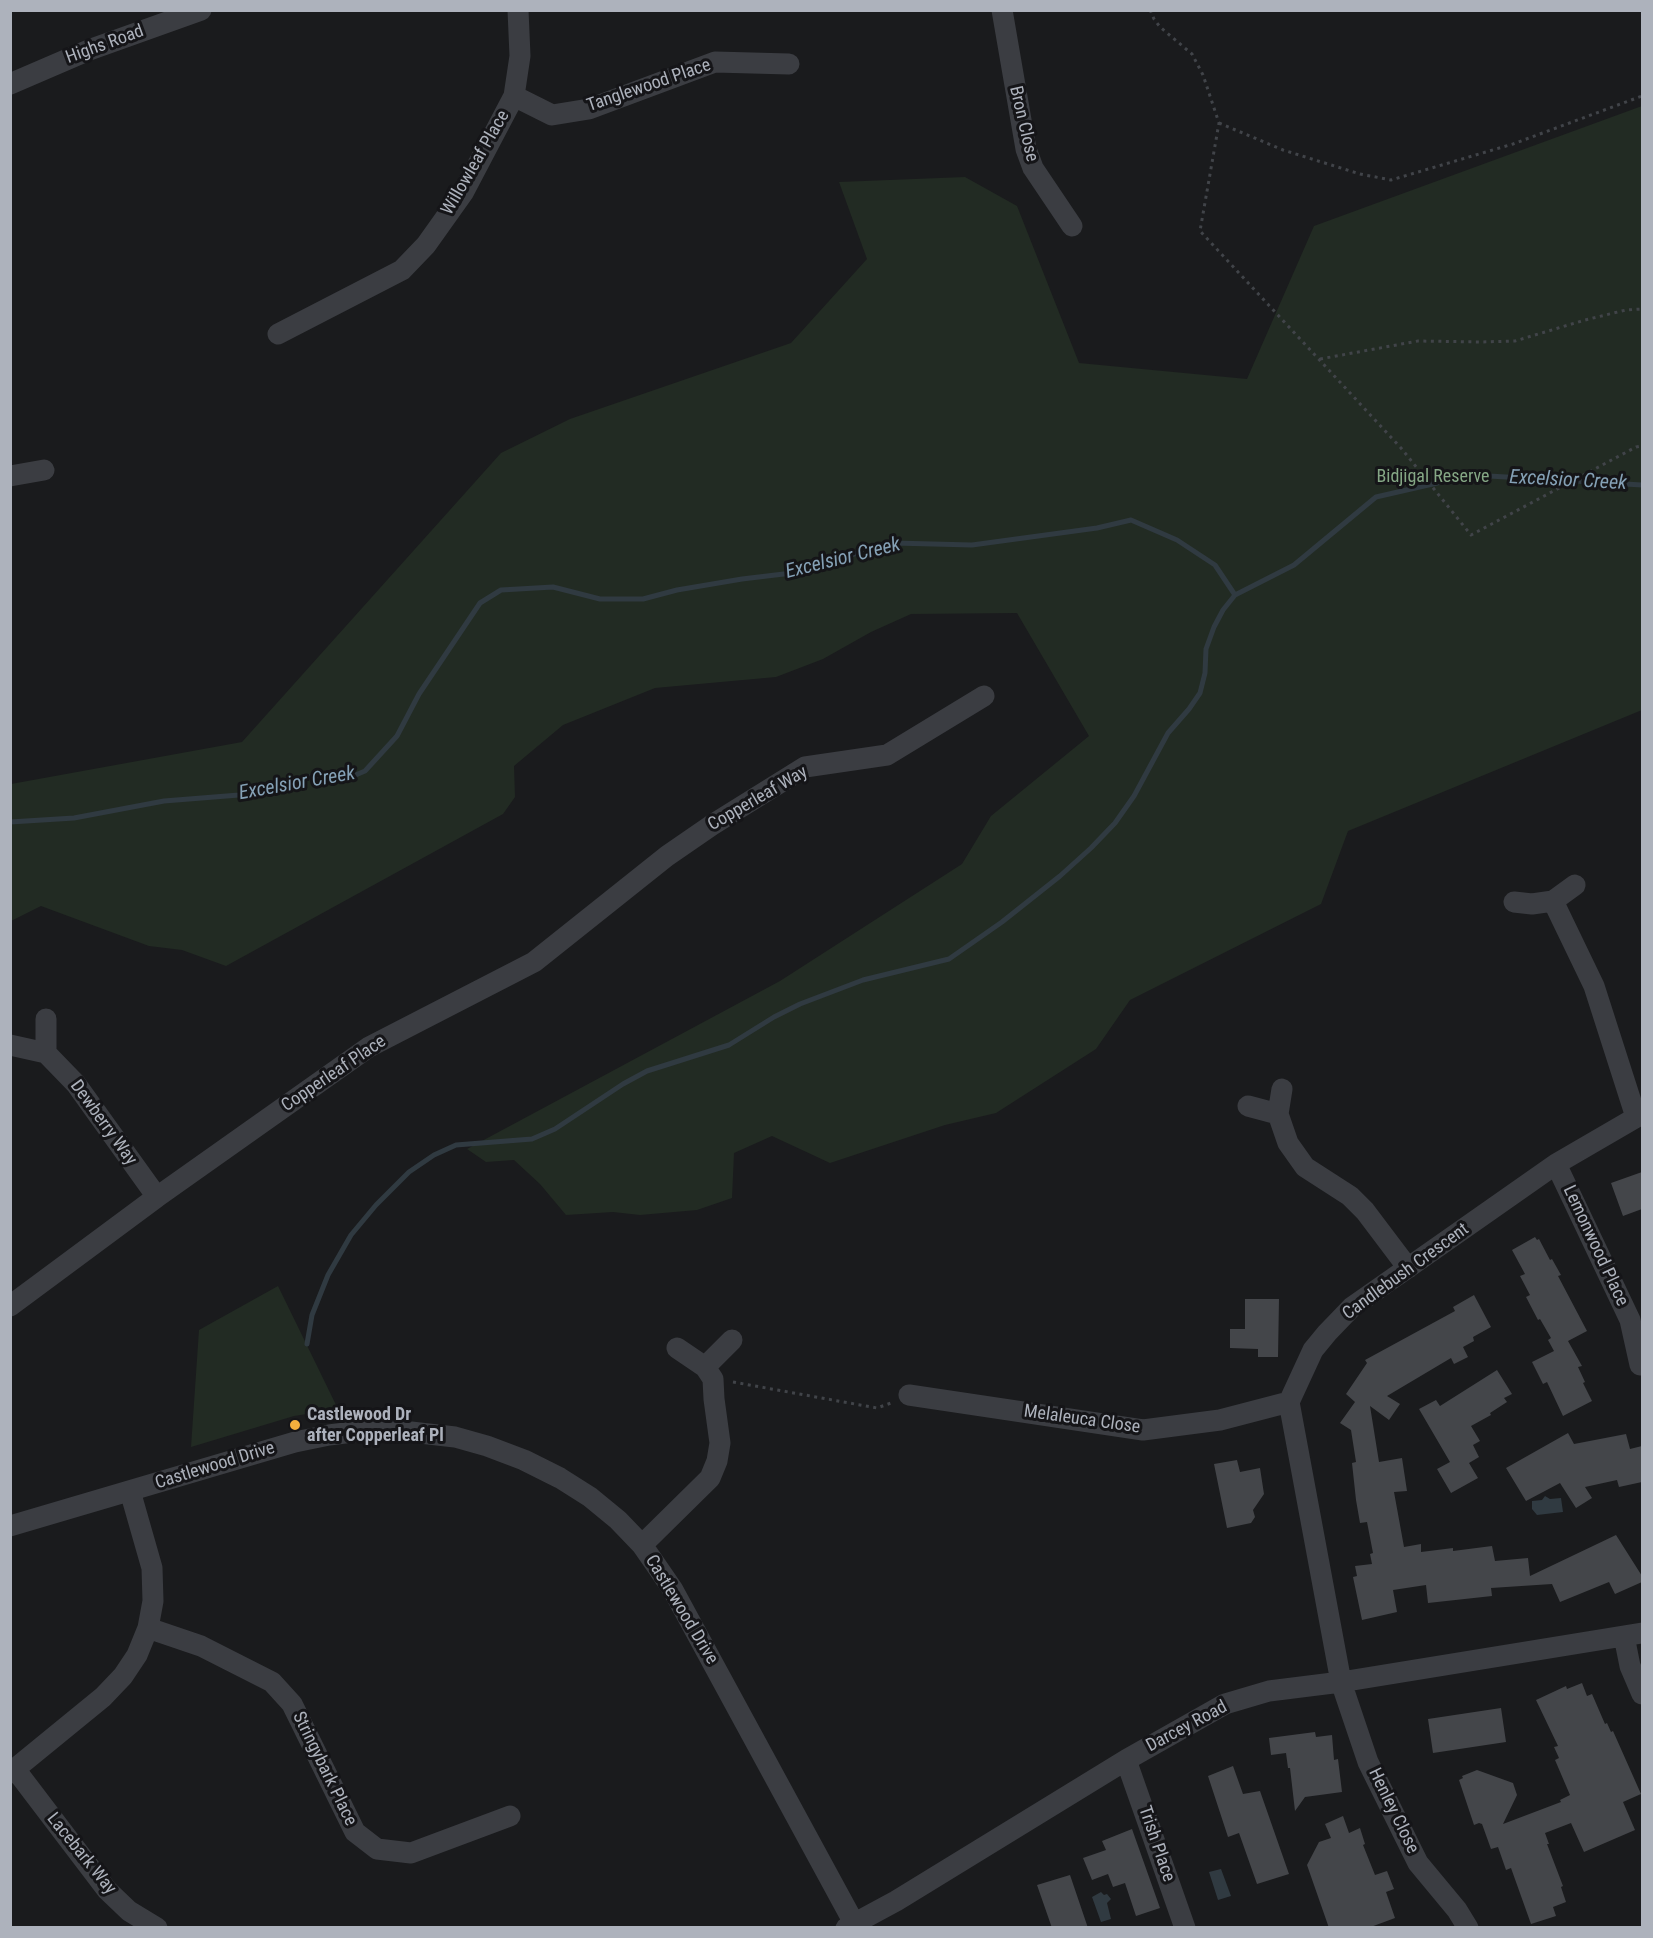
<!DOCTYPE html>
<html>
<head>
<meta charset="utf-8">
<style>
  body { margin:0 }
  #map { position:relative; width:1653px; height:1938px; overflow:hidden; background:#1a1b1d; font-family:"Roboto Condensed",sans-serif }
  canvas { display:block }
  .frame { position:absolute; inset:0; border:12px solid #adb2bc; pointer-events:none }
</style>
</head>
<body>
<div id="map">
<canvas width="1653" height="1938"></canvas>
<div class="frame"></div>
</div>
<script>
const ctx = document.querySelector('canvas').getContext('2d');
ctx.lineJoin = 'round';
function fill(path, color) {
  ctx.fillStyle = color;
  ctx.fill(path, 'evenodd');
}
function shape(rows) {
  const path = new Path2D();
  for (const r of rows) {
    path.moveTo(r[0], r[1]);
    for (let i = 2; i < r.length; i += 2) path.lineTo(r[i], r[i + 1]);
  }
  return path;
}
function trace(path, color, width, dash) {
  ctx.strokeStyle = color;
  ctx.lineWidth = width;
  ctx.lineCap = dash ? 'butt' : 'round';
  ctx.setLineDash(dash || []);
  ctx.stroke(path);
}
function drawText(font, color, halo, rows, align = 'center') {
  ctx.font = font + ' "Roboto Condensed",sans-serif';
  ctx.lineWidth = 6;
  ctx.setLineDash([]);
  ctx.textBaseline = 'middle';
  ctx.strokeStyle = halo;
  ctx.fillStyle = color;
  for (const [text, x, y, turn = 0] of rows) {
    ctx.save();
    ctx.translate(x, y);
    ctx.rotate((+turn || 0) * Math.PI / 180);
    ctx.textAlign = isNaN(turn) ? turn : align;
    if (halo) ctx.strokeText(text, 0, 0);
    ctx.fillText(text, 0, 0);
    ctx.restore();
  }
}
fill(shape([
  [1642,106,1642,710,1348,831,1321,904,1130,1000,1096,1049,996,1113,945,1125,830,1163,772,1136,734,1153,732,1198,697,1210,640,1215,613,1212,566,1215,540,1184,514,1160,486,1162,467,1149,780,981,962,864,991,816,1089,736,1017,613,911,614,871,632,823,659,776,677,655,688,563,725,514,766,515,797,503,814,226,966,182,950,149,946,41,906,11,921,11,784,242,742,501,453,570,419,791,343,867,259,839,182,965,177,1017,206,1079,363,1247,379,1314,226],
  [278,1286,338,1409,294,1416,191,1447,199,1330]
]), '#222b23');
fill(shape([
  [1545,1496,1550,1499,1561,1498,1563,1512,1537,1515,1532,1509,1532,1501,1542,1500],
  [1221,1869,1231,1896,1218,1900,1209,1872],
  [1101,1892,1104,1895,1107,1894,1111,1899,1107,1903,1111,1919,1101,1922,1092,1897]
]), '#303a41');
trace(shape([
  [10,822,74,818,164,801,239,795,273,788,298,779,321,775,346,779,365,771,397,736,419,694,480,603,501,590,553,587,600,599,643,599,677,590,742,579,817,570,854,554,894,543,972,545,1097,528,1131,520,1177,540,1215,565,1235,595,1294,565,1376,497,1472,475,1642,485],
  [307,1344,312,1315,328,1275,351,1235,376,1205,409,1172,434,1155,456,1145,532,1139,555,1129,623,1084,647,1071,729,1045,774,1017,800,1004,863,980,949,959,1002,922,1060,876,1091,848,1115,823,1134,796,1168,733,1189,709,1200,693,1205,673,1206,649,1214,627,1223,610,1235,595]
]), '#303a41', 5);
fill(shape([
  [1642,1172,1642,1209,1623,1216,1611,1183],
  [1535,1237,1537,1240,1539,1239,1550,1260,1552,1259,1561,1275,1558,1276,1587,1331,1568,1341,1582,1366,1578,1367,1585,1382,1583,1383,1592,1401,1563,1416,1547,1382,1543,1384,1532,1362,1554,1351,1548,1340,1551,1338,1540,1319,1538,1320,1526,1297,1530,1295,1520,1276,1525,1274,1512,1250],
  [1474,1295,1491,1327,1473,1337,1474,1341,1463,1347,1468,1357,1454,1364,1451,1358,1387,1396,1400,1404,1389,1420,1370,1406,1379,1462,1402,1458,1407,1491,1394,1492,1404,1547,1421,1544,1421,1552,1453,1548,1453,1551,1492,1546,1495,1561,1528,1558,1530,1576,1616,1535,1642,1576,1642,1582,1615,1594,1609,1582,1560,1602,1552,1584,1491,1588,1492,1596,1428,1603,1426,1585,1393,1590,1397,1612,1362,1620,1353,1577,1357,1576,1355,1566,1372,1564,1370,1554,1373,1553,1367,1522,1360,1523,1356,1500,1352,1463,1356,1462,1351,1430,1340,1423,1355,1402,1346,1394,1367,1363,1365,1360,1455,1311,1453,1307],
  [1245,1299,1279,1299,1278,1357,1258,1357,1258,1349,1230,1348,1230,1329,1245,1329],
  [1497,1370,1512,1394,1504,1398,1507,1402,1490,1413,1491,1415,1471,1426,1480,1441,1473,1445,1479,1457,1469,1463,1478,1478,1451,1493,1437,1469,1450,1462,1419,1409,1436,1400,1440,1406],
  [1568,1433,1574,1444,1626,1434,1630,1449,1642,1446,1642,1482,1619,1487,1617,1480,1585,1487,1592,1498,1576,1508,1560,1483,1526,1501,1506,1468],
  [1237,1460,1240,1472,1260,1468,1264,1494,1253,1510,1255,1517,1251,1523,1227,1528,1214,1464],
  [1582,1683,1587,1696,1592,1694,1605,1724,1607,1723,1611,1732,1613,1731,1641,1794,1623,1802,1635,1830,1584,1852,1571,1823,1545,1833,1549,1844,1547,1844,1563,1886,1561,1887,1566,1902,1553,1907,1556,1916,1531,1924,1511,1868,1506,1870,1498,1847,1491,1849,1482,1824,1479,1823,1474,1825,1459,1780,1463,1778,1462,1776,1477,1770,1513,1783,1517,1795,1503,1824,1561,1802,1560,1800,1570,1795,1555,1760,1559,1758,1554,1747,1558,1746,1536,1700,1566,1686,1567,1689],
  [1501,1708,1506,1742,1433,1753,1428,1719],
  [1315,1732,1316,1737,1332,1735,1334,1760,1338,1759,1342,1792,1305,1797,1295,1811,1290,1768,1288,1768,1286,1753,1271,1755,1269,1738],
  [1233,1766,1243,1794,1260,1791,1289,1874,1257,1884,1239,1833,1228,1837,1208,1776],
  [1343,1816,1349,1833,1360,1828,1365,1844,1363,1845,1375,1875,1387,1871,1394,1889,1386,1892,1395,1918,1368,1928,1329,1928,1307,1865,1319,1842,1331,1838,1325,1824],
  [1132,1829,1160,1908,1136,1916,1125,1883,1113,1887,1108,1874,1092,1880,1083,1858,1106,1850,1102,1841],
  [1070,1875,1088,1928,1052,1928,1037,1885]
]), '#44464a');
trace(shape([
  [1150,10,1154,19,1160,27,1192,54,1203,75,1219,123,1200,231,1401,448,1471,535,1636,447,1642,446],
  [1219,123,1283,150,1360,174,1391,180,1513,144,1642,96],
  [1320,359,1418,341,1481,342,1515,341,1585,320,1626,310,1642,309],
  [733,1382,877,1408,891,1403]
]), '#414449', 3, [3, 4.5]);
trace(shape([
  [1002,10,1026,149,1033,168,1072,226],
  [10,84,89,50,201,10],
  [514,96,552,115,589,109,715,62,789,64],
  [278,334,402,270,426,245,463,193,514,96,520,56,518,10],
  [10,476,44,470],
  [1553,901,1594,986,1636,1117],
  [1514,902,1532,904,1553,901,1575,885],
  [10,1045,46,1053,76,1084,157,1197],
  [46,1053,46,1019],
  [1282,1089,1278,1114,1288,1143,1305,1167,1350,1196,1365,1211,1408,1268],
  [1248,1106,1278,1114],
  [1556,1164,1630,1320,1640,1365],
  [10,1306,157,1197,369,1047,534,962,667,856,712,825,805,767,887,755,984,696],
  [677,1348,705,1367],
  [909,1395,1143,1430,1220,1420,1289,1402],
  [10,1526,295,1442,329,1435,369,1430,411,1432,455,1437,487,1446,524,1460,560,1478,590,1497,618,1520,642,1545,658,1568,673,1590,854,1923],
  [642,1545,710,1478,717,1461,720,1443,714,1399,713,1379,705,1367,732,1340],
  [148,1628,201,1646,272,1682,292,1704,355,1832,377,1849,411,1853,510,1816],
  [1624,1636,1630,1666,1642,1694],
  [1126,1760,1185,1928],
  [15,1769,107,1890,129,1911,157,1928],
  [10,1773,103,1697,123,1676,137,1655,148,1628,153,1601,152,1568,130,1491],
  [846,1928,896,1901,1126,1760,1225,1704,1269,1691,1341,1682,1642,1633],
  [1468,1928,1457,1910,1418,1863,1368,1762,1341,1682,1289,1402,1313,1350,1327,1333,1352,1307,1556,1164,1642,1114]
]), '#3b3d42', 21);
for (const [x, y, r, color] of [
  [295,1425,6,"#f2af3d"]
]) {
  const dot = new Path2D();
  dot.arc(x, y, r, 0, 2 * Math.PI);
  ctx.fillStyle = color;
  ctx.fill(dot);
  trace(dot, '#151518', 2);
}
drawText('18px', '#adb2bc', '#151518', [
  ["Highs Road",105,45,-20],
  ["Tanglewood Place",649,86,-19],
  ["Bron Close",1023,124,77],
  ["Willowleaf Place",476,163,-60],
  ["Copperleaf Way",758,799,-30],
  ["Copperleaf Place",334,1074,-34],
  ["Dewberry Way",103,1123,54],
  ["Lemonwood Place",1595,1246,65],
  ["Candlebush Crescent",1406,1272,-36],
  ["Melaleuca Close",1082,1420,8],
  ["Castlewood Drive",215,1466,-17],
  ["Castlewood Drive",681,1610,59],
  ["Darcey Road",1187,1727,-28],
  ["Stringybark Place",324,1769,64],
  ["Henley Close",1393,1811,64],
  ["Trish Place",1156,1844,71],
  ["Lacebark Way",81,1854,51]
]);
drawText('18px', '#85a785', '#151518', [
  ["Bidjigal Reserve",1433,477]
]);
drawText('bold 18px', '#adb2bc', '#151518', [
  ["Castlewood Dr",307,1415],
  ["after Copperleaf Pl",307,1436]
], 'left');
drawText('italic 20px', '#85a1b6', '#151518', [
  ["Excelsior Creek",1568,481,3],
  ["Excelsior Creek",843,559,-14],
  ["Excelsior Creek",297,784,-10]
]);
</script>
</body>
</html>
